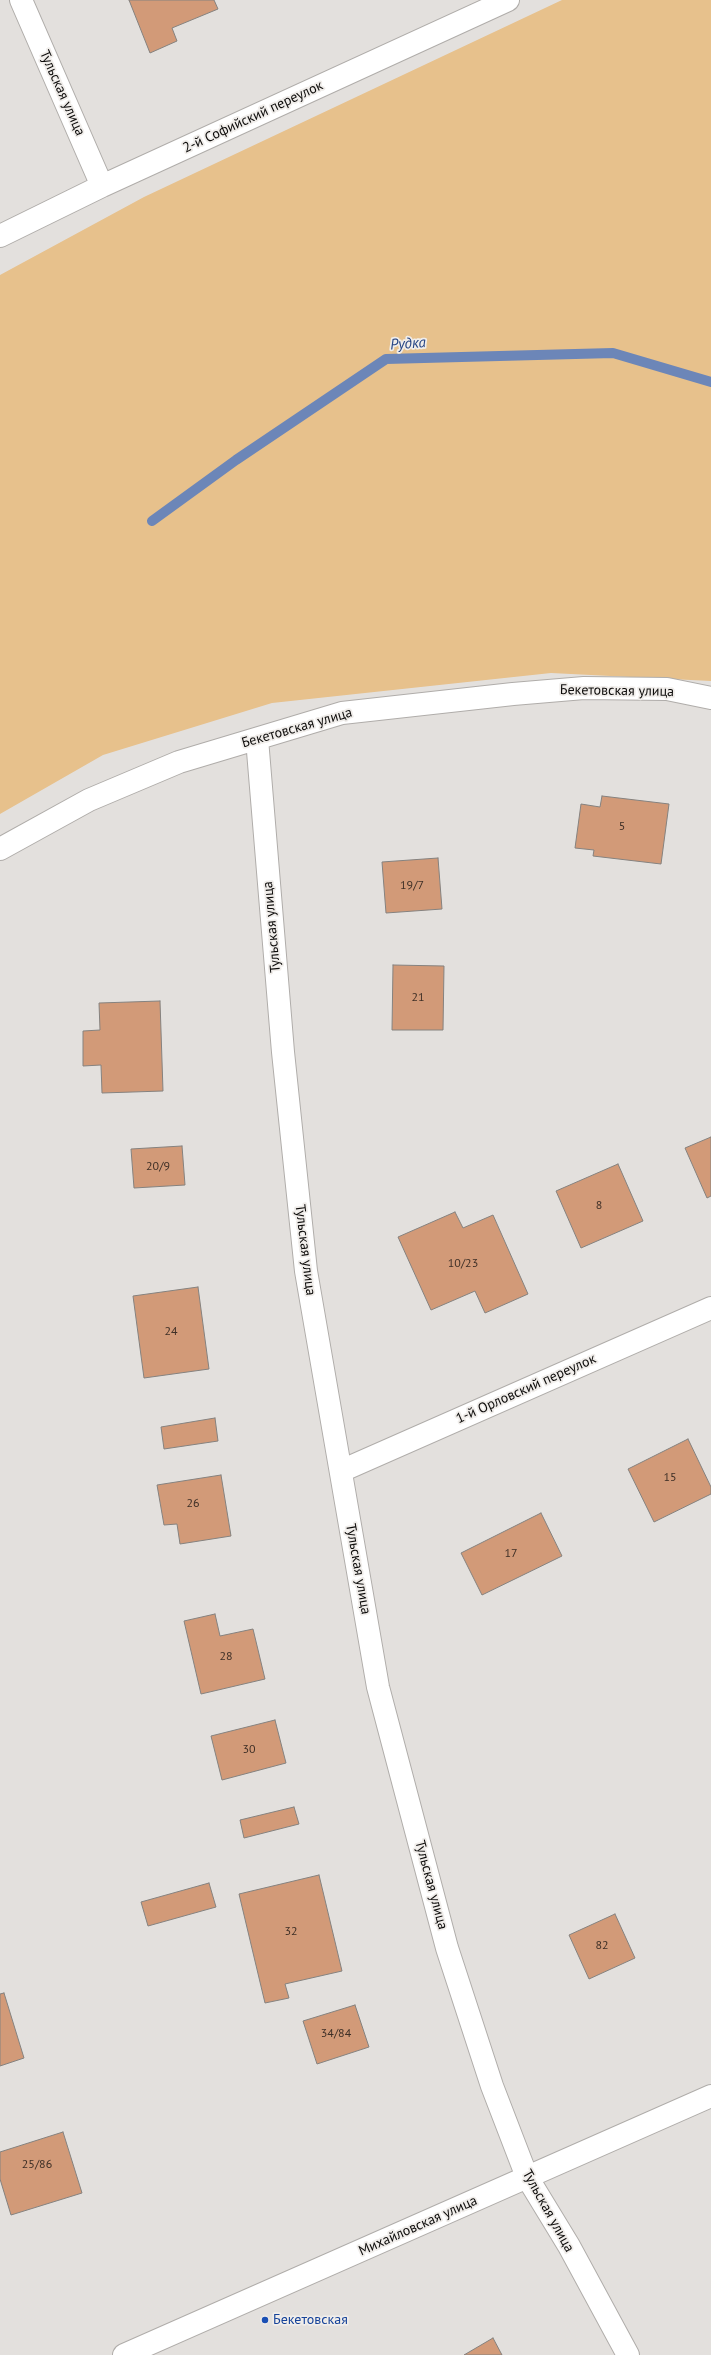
<!DOCTYPE html>
<html>
<head>
<meta charset="utf-8">
<style>
  body { margin:0 }
  canvas { display:block; background:#e3e0dd }
</style>
</head>
<body>
<canvas width="711" height="2355"></canvas>
<script>
const ctx = document.querySelector('canvas').getContext('2d');
ctx.lineJoin = 'round';
function fill(path, color) {
  ctx.fillStyle = color;
  ctx.fill(path, 'evenodd');
}
function shape(rows) {
  const path = new Path2D();
  for (const r of rows) {
    path.moveTo(r[0], r[1]);
    for (let i = 2; i < r.length; i += 2) path.lineTo(r[i], r[i + 1]);
  }
  return path;
}
function trace(path, color, width, dash) {
  ctx.strokeStyle = color;
  ctx.lineWidth = width;
  ctx.lineCap = dash ? 'butt' : 'round';
  ctx.setLineDash(dash || []);
  ctx.stroke(path);
}
function drawText(font, color, halo, rows, align = 'center') {
  ctx.font = font + ' "PT Sans",sans-serif';
  ctx.lineWidth = 3.5;
  ctx.setLineDash([]);
  ctx.textBaseline = 'middle';
  ctx.strokeStyle = halo;
  ctx.fillStyle = color;
  for (const [text, x, y, turn = 0] of rows) {
    ctx.save();
    ctx.translate(x, y);
    ctx.rotate((+turn || 0) * Math.PI / 180);
    ctx.textAlign = isNaN(turn) ? turn : align;
    if (halo) ctx.strokeText(text, 0, 0);
    ctx.fillText(text, 0, 0);
    ctx.restore();
  }
}
fill(shape([
  [562,0,711,0,711,681,551,673,272,703,103,755,0,814,0,275,144,197]
]), '#e7c18c');
trace(shape([
  [152,521,236,460,386,359,613,353,711,382]
]), '#6c86b8', 10);
const building = shape([
  [129,0,214,0,218,9,172,28,177,41,150,53,129,0],
  [602,796,669,804,661,864,593,856,594,850,575,848,581,804,600,807,602,796],
  [438,858,442,909,386,913,382,862,438,858],
  [393,965,444,966,443,1030,392,1030,393,965],
  [160,1001,163,1091,102,1093,101,1065,83,1066,83,1031,100,1030,99,1003,160,1001],
  [711,1137,711,1196,707,1198,685,1148,711,1137],
  [182,1146,185,1185,134,1188,131,1149,182,1146],
  [618,1164,643,1221,581,1248,556,1191,618,1164],
  [455,1212,463,1228,493,1215,528,1294,485,1313,475,1291,431,1310,398,1237,455,1212],
  [198,1287,209,1369,144,1378,133,1296,198,1287],
  [215,1418,218,1441,164,1449,161,1427,215,1418],
  [688,1439,711,1487,711,1494,654,1522,628,1469,688,1439],
  [221,1475,231,1536,180,1544,177,1524,164,1525,157,1485,221,1475],
  [541,1513,562,1556,482,1595,461,1553,541,1513],
  [215,1614,220,1636,253,1629,265,1679,201,1694,184,1621,215,1614],
  [275,1720,286,1763,222,1780,211,1736,275,1720],
  [294,1807,299,1824,244,1838,240,1820,294,1807],
  [319,1875,342,1971,285,1984,289,1998,265,2003,239,1894,319,1875],
  [209,1883,216,1907,148,1926,141,1902,209,1883],
  [615,1914,635,1958,589,1979,569,1935,615,1914],
  [4,1993,24,2058,0,2066,0,1994,4,1993],
  [355,2005,369,2047,317,2064,303,2021,355,2005],
  [63,2132,82,2193,11,2215,0,2179,0,2152,63,2132],
  [493,2338,502,2355,464,2355,493,2338]
]);
fill(building, '#d29a78');
trace(building, '#85827f', 1);
const minor = shape([
  [21,0,102,186],
  [0,236,102,186,508,0],
  [257,739,283,1052,306,1271,378,1687,447,1948,492,2086,527,2177,569,2246,628,2355],
  [0,849,89,800,179,762,342,713,513,694,584,688,667,689,711,698],
  [341,1471,711,1308]
]);
const tertiary = shape([
  [124,2355,711,2096]
]);
trace(minor, '#b0adaa', 24);
trace(tertiary, '#b0adaa', 24);
trace(minor, '#fff', 22);
trace(tertiary, '#fff', 22);
for (const [x, y, r, color] of [
  [265,2320,4,"#1a4fb4"]
]) {
  const dot = new Path2D();
  dot.arc(x, y, r, 0, 2 * Math.PI);
  ctx.fillStyle = color;
  ctx.fill(dot);
  trace(dot, '#f0edea', 1.5);
}
drawText('12px', '#3e2f26', null, [
  ["5",622,827],
  ["19/7",412,886],
  ["21",418,998],
  ["20/9",158,1167],
  ["8",599,1206],
  ["10/23",463,1264],
  ["24",171,1332],
  ["15",670,1478],
  ["26",193,1504],
  ["17",511,1554],
  ["28",226,1657],
  ["30",249,1750],
  ["32",291,1932],
  ["82",602,1946],
  ["34/84",336,2034],
  ["25/86",37,2165]
]);
drawText('14px', '#0c0b0a', '#f0edea', [
  ["Тульская улица",62,93,66],
  ["2-й Софийский переулок",253,117,-25],
  ["Бекетовская улица",617,691,1],
  ["Бекетовская улица",297,728,-16],
  ["Тульская улица",272,927,-95],
  ["Тульская улица",305,1250,83],
  ["1-й Орловский переулок",526,1389,-24],
  ["Тульская улица",358,1569,80],
  ["Тульская улица",431,1885,75],
  ["Тульская улица",548,2211,61],
  ["Михайловская улица",418,2226,-24]
]);
drawText('14px', '#164399', '#f0edea', [
  ["Бекетовская",273,2320]
], 'left');
drawText('italic 15px', '#274584', '#f0edea', [
  ["Рудка",408,344,-4]
]);
</script>
</body>
</html>
